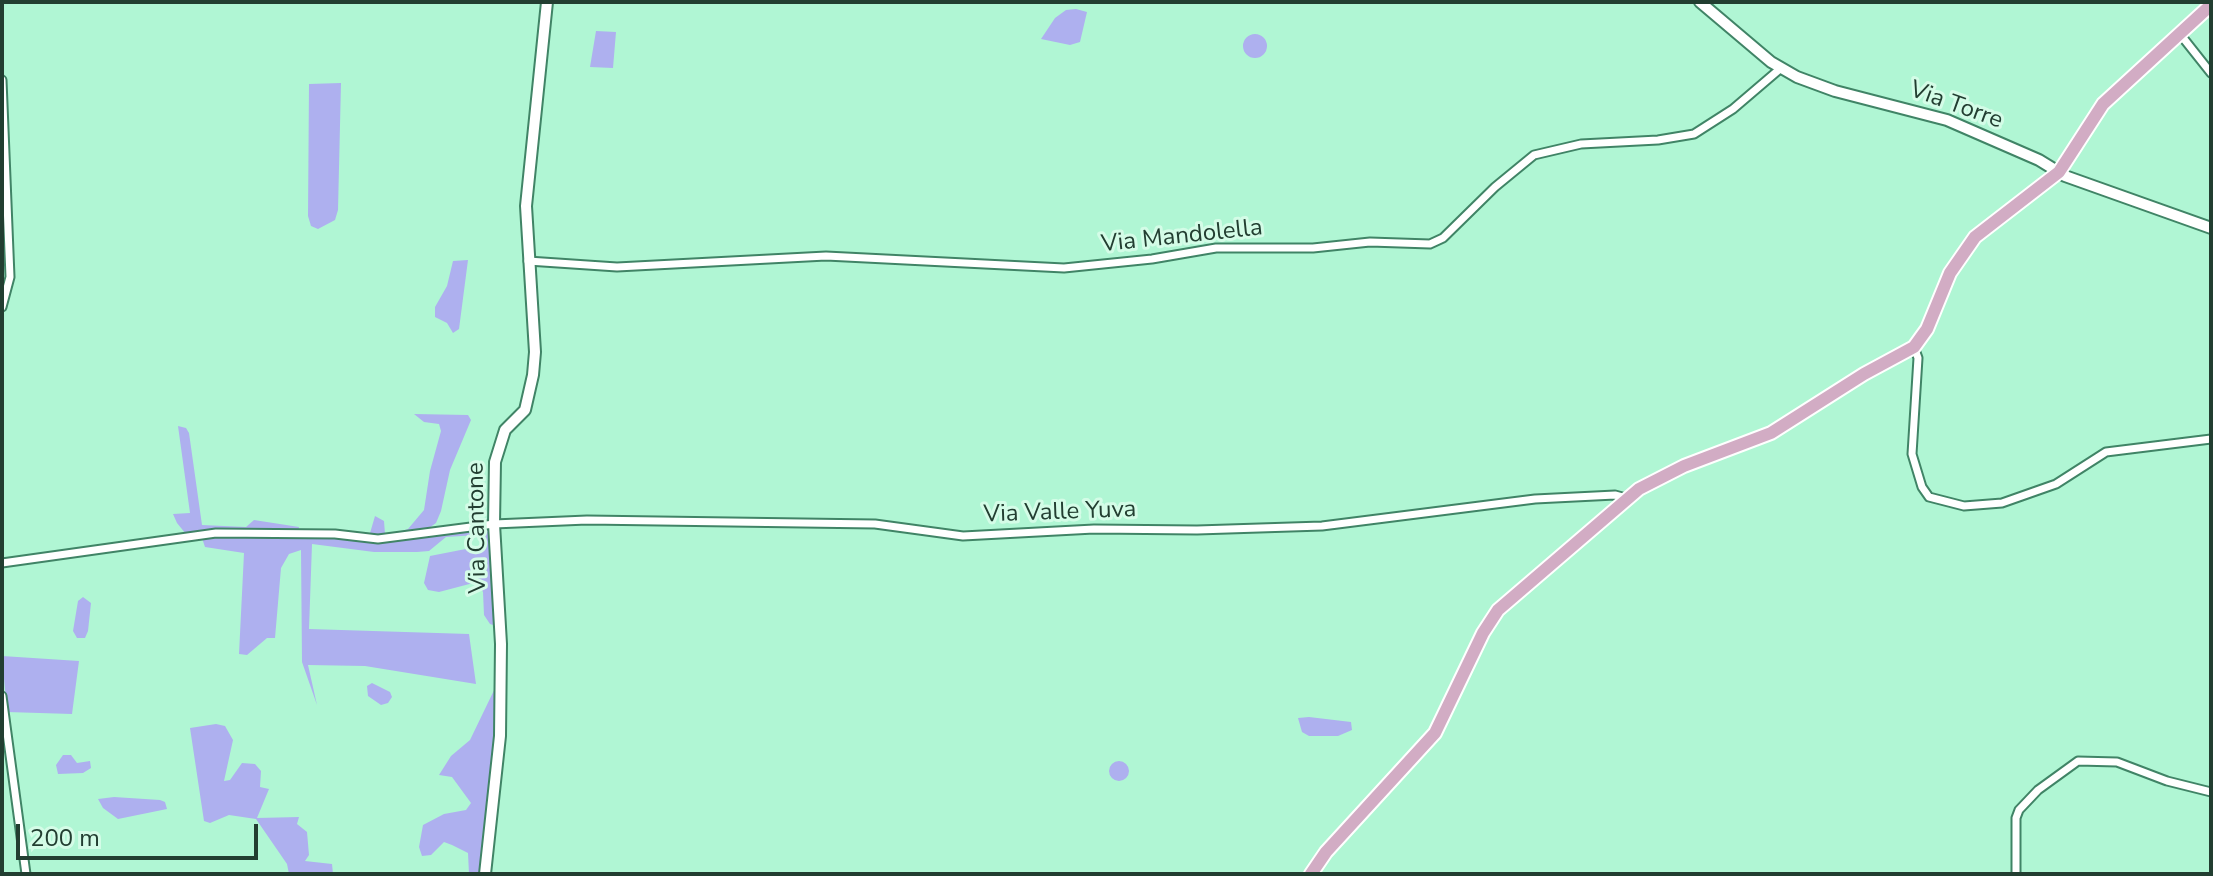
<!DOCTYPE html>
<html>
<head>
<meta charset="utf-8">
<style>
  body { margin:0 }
  #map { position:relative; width:2213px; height:876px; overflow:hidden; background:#b0f6d4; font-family:"Nunito Sans",sans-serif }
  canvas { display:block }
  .frame { position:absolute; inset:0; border:4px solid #223e31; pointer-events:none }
  .scale { position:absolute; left:16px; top:824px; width:242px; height:36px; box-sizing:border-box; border:4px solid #223e31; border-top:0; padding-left:10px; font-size:24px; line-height:28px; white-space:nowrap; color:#223e31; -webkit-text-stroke:6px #d4fce7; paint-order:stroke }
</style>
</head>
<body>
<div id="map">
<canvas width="2213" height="876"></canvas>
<div class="frame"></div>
<div class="scale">200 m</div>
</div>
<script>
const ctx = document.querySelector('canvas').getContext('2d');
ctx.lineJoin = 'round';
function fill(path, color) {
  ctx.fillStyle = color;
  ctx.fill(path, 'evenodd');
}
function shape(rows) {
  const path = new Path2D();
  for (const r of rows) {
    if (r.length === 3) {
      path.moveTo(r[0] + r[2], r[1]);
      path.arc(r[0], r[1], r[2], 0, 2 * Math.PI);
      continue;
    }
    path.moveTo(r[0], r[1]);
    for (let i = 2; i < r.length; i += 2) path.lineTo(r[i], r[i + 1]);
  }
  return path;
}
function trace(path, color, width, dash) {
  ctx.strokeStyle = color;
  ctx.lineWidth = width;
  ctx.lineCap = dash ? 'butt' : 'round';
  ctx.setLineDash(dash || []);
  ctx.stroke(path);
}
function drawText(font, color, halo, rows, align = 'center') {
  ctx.font = font + ' "Nunito Sans",sans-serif';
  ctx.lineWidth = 6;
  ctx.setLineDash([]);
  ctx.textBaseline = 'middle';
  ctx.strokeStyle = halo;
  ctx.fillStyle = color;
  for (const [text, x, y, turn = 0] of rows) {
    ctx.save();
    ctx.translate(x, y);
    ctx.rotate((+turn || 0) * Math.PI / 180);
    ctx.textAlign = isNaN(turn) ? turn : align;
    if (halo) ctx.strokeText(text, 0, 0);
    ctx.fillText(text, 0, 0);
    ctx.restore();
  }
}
fill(shape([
  [1076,9,1087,12,1080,42,1070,45,1041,39,1055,18,1066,10],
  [596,31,616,32,613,68,590,67],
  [1255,46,12],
  [341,83,338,210,335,220,318,229,311,226,308,216,309,84],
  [468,260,459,329,453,333,447,323,435,317,435,307,447,286,453,261],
  [414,414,468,415,471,420,450,470,441,511,436,523,429,528,429,535,490,528,499,627,490,624,484,615,483,592,477,582,439,592,428,590,424,583,430,556,481,546,478,535,446,537,429,551,417,552,374,552,312,544,309,629,469,634,476,684,365,666,308,665,317,705,302,662,301,550,289,554,281,568,275,638,267,638,247,655,239,654,244,553,205,547,202,538,190,539,177,523,173,514,190,513,178,426,186,428,189,433,202,525,246,527,254,520,299,527,298,536,368,540,375,516,384,521,385,534,390,535,408,529,424,510,430,471,441,431,439,424,424,422],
  [83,597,91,603,88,631,85,638,77,638,73,631,78,601],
  [2,656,79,661,72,714,7,712],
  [498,682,497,738,483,874,469,874,468,853,452,845,444,842,431,855,422,856,419,847,423,825,444,814,466,810,471,803,452,777,439,775,451,756,470,740],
  [372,683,390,692,392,697,388,703,381,705,368,696,367,686],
  [1309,717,1351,722,1352,730,1338,736,1309,736,1302,732,1298,718],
  [216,724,225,726,233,740,224,781,230,780,242,763,255,764,261,771,260,787,269,789,257,818,299,817,297,824,307,832,309,855,305,861,332,864,333,874,289,874,287,864,256,819,229,815,210,823,204,821,190,728],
  [63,755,71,755,77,763,90,761,91,768,83,773,58,774,56,765],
  [1119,771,10],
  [114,797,160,800,165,802,167,809,118,819,103,808,98,799]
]), '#aeb0ef');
const minor = shape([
  [2180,34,2211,73],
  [2,80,10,277,2,307],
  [528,261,617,267,826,256,1064,268,1152,259,1216,248,1313,248,1370,242,1430,244,1443,238,1495,187,1534,155,1581,144,1658,140,1694,134,1733,109,1781,68],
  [1914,347,1918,358,1912,454,1922,487,1929,497,1964,506,2002,503,2056,484,2106,452,2211,439],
  [2,563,216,533,335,534,378,539,494,524,587,520,875,524,963,536,1094,529,1197,530,1322,526,1535,499,1615,495,1626,498],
  [2,696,26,874],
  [2016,874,2016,818,2019,810,2038,790,2078,761,2117,762,2167,781,2211,792]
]);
const secondary = shape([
  [1700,2,1771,62,1797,77,1835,91,1947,120,2039,160,2065,176,2211,228],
  [485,874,500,736,501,644,494,524,495,462,505,430,525,410,533,375,535,352,526,206,547,2]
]);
const primary = shape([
  [1311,874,1326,852,1435,733,1483,633,1498,610,1639,489,1684,466,1771,433,1864,374,1914,347,1927,329,1950,273,1975,237,2059,172,2103,104,2211,5]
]);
trace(minor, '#408466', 11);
trace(secondary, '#408466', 14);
trace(primary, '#fff', 16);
trace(minor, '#fff', 7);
trace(secondary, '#fff', 10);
trace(primary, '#d2acc4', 12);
drawText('24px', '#223e31', '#d4fce7', [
  ["Via Torre",1956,106,20],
  ["Via Mandolella",1182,237,-6],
  ["Via Valle Yuva",1060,513,-2],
  ["Via Cantone",478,528,-91]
]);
</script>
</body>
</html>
